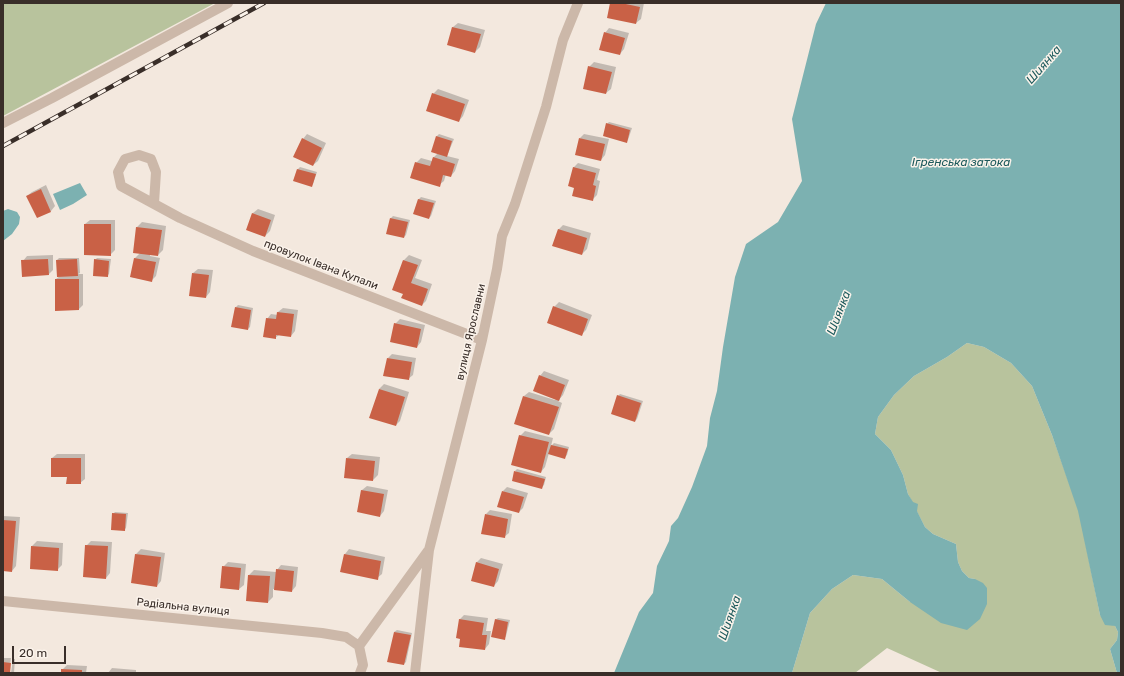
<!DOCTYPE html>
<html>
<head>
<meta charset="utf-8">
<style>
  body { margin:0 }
  #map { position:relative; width:1124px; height:676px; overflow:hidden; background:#f3e8de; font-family:Rubik,sans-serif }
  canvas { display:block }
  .frame { position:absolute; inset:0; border:4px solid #392e29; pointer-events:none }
  .scale { position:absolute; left:12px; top:646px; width:54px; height:18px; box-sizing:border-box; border:2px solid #392e29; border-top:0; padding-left:5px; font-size:12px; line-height:14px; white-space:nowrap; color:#392e29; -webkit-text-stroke:3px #fbf3eb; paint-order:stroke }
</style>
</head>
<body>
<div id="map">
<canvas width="1124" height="676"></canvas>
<div class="frame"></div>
<div class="scale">20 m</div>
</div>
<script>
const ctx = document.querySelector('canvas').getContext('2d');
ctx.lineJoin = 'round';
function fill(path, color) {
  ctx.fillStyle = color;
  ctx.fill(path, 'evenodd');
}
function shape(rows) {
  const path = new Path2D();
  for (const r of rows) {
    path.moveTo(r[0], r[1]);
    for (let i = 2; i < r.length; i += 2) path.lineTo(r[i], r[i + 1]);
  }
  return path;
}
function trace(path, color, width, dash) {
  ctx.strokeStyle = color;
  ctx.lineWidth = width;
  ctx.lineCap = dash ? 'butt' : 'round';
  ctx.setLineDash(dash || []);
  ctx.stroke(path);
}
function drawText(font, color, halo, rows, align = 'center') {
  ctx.font = font + ' Rubik,sans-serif';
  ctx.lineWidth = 3;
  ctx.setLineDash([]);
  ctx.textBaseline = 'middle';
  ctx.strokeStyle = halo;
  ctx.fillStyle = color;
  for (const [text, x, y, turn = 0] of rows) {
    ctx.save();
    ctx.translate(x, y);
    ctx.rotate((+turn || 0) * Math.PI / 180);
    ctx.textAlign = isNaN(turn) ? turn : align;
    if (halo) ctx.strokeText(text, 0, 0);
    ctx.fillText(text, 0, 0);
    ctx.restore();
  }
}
fill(shape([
  [3,3,215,3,3,116],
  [967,343,984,347,1011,363,1032,386,1052,435,1079,511,1100,615,1111,624,1115,626,1118,632,1117,640,1110,649,1117,673,942,673,887,648,855,673,792,673,810,613,832,589,853,575,882,579,910,602,975,579,969,578,962,571,958,562,956,544,933,534,925,527,908,494,903,475,891,450,875,434,878,417,894,395,914,376,947,357]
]), '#b8c39d');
fill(shape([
  [826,3,1121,3,1121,673,1117,673,1110,649,1117,640,1118,632,1115,626,1105,625,1100,615,1078,511,1052,435,1032,386,1011,363,984,347,967,343,947,357,914,376,894,395,878,417,875,434,891,450,903,475,908,494,913,502,918,504,917,511,925,527,933,534,956,544,958,562,962,571,969,578,975,579,983,583,987,588,987,604,980,619,967,630,941,623,910,602,882,579,853,575,832,589,810,613,792,673,614,673,639,612,653,593,657,566,669,541,671,526,678,518,692,487,707,446,710,418,717,391,723,347,735,277,746,244,778,222,802,181,792,119,816,24],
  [80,183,87,195,73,204,60,210,53,194],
  [8,209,17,212,20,217,19,224,12,234,3,241,3,211]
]), '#7cb1b1');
fill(shape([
  [611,3,644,3,641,19,636,23],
  [458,23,485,30,480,47,475,52,448,44,453,27],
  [609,28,629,33,624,49,620,54,605,33],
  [594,62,616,67,611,89,606,93,589,67],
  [438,89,469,100,463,116,459,121,433,94],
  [609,122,632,128,628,140,626,142,607,124],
  [307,134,326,143,318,161,313,165,303,139],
  [439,134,454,139,447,156,459,159,455,171,451,176,446,174,444,181,439,185,416,163,421,158,432,161,433,158,438,153,432,151,437,136],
  [584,134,609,139,605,155,601,160,580,138],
  [578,163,600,169,597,180,600,181,597,195,592,200,576,187,573,168],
  [300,167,317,172,313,184,311,186,295,180,298,169],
  [46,185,55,206,51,211,37,217,27,196,32,192],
  [421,197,436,201,431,216,429,218,414,213,419,199],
  [258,209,275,215,270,231,265,236,247,229,253,213],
  [393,216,410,220,406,235,404,237,388,233,391,218],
  [90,220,115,220,115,250,110,255,85,224],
  [142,222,166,226,163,250,158,255,150,254,150,256,160,258,156,276,151,281,131,277,135,258,140,253,134,252,137,227],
  [563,225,591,233,587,249,582,254,558,230],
  [53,255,53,270,49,274,23,261,27,256],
  [409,255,422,260,415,278,432,284,426,301,422,305,404,293,394,289,404,260],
  [59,258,79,258,80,273,78,274,83,274,83,305,79,309,56,279,60,276,57,260],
  [97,258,111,259,109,274,107,276,95,260],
  [198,269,213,270,210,292,206,297,193,273],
  [559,302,592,315,586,330,581,335,554,307],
  [238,305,253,308,250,327,248,329,236,307],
  [283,308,298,310,295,331,291,336,279,335,275,338,267,319,271,314,278,315,278,312],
  [400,319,425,325,421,342,417,347,395,324],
  [392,354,416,358,413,375,408,379,388,358],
  [544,371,569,380,563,395,558,401,562,403,554,429,549,434,524,396,529,392,555,400,556,399,540,376],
  [384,384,409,392,400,421,396,425,379,389],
  [620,394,643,401,637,419,635,421,618,396],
  [525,431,553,438,551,446,554,443,569,447,567,455,565,457,549,453,545,467,541,472,520,436],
  [57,454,85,454,85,479,80,483,68,476,52,458],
  [352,454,380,457,378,475,373,480,347,458],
  [517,469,546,477,544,485,542,487,515,471],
  [367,486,388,490,384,511,380,516,358,511,362,490],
  [507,487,528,493,523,508,519,512,503,491],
  [490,510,512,514,509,533,504,537,486,514],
  [115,512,128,513,126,528,124,530,113,514],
  [3,516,20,517,16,566,12,571,3,570],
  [37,541,63,543,62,565,57,570,32,546],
  [91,541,112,542,110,573,106,578,86,546],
  [141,549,165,553,161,581,157,586,132,582,136,554],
  [349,549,385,557,382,574,377,578,341,571,345,554],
  [481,558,503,564,498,581,494,586,476,563],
  [228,562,246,564,244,585,239,589,223,567],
  [281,565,298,567,296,586,292,591,273,589,273,597,268,602,249,575,254,570,276,572,277,570],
  [464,615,488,618,486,631,491,631,489,644,485,649,461,638,459,620],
  [498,618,510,620,506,636,504,639,495,620],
  [397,630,412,633,406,662,404,664,394,632],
  [3,658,11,658,9,673,3,673],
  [13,659,15,659,14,673,11,673],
  [67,665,87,666,86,673,62,673,62,670],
  [112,668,136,670,136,673,108,673]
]), '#0003');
fill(shape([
  [610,3,621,3,640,7,636,24,607,18],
  [452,27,481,34,475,53,447,45],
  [604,32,625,38,620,55,599,50],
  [588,66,612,72,606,94,583,89],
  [432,93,465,104,459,122,426,111],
  [606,123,630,130,627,143,603,136],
  [436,136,452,141,447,157,431,152],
  [302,138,322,148,313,166,293,157],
  [579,138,605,144,601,161,575,155],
  [433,157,455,164,451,177,443,175,440,187,410,178,415,162,430,166],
  [573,167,596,173,593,185,596,186,593,201,572,196,574,188,568,186],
  [297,169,316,174,312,187,293,181],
  [41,189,51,212,37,218,26,196],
  [418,199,434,203,429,219,413,214],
  [252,213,271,220,265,237,246,230],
  [390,218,408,222,404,238,386,234],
  [84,224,111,224,111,256,84,255],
  [136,227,162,230,158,256,133,253],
  [558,229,587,238,582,255,552,246],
  [134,258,156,262,152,282,130,277],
  [48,259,49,275,22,277,21,260],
  [77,259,78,276,57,277,56,260],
  [94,259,109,261,108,277,93,276],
  [403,260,418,265,411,283,428,289,422,306,401,298,403,294,392,290],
  [192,273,209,275,206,298,189,296],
  [55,279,79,279,79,310,55,311],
  [553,306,588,319,582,336,547,323],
  [235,307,251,310,248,330,231,327],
  [277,312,294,314,291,337,276,335,276,339,263,337,266,318,276,319],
  [394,323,421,329,417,348,390,342],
  [387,358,412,362,409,380,383,376],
  [539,375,565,385,559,401,533,391],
  [379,389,405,397,396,426,369,418],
  [617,395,641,403,635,422,611,414],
  [523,396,559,407,549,435,514,424],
  [519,435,549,442,541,473,511,465],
  [551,445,568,449,565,459,548,454],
  [51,458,81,458,81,484,66,484,67,477,51,477],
  [346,458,375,461,373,481,344,478],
  [514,471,545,479,542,489,512,481],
  [361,490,384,494,380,517,357,512],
  [502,491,524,497,519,513,497,507],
  [112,513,126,514,125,531,111,530],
  [485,514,508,519,505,538,481,534],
  [3,520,16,521,12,572,3,571],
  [85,545,108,546,106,579,83,577],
  [31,546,59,548,58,571,30,569],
  [135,554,161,557,157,587,131,583],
  [344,554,381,561,378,580,340,572],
  [476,562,499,569,494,587,471,581],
  [222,566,241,568,239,590,220,588],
  [276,569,294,571,292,592,274,590],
  [248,575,270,576,268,603,246,601],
  [459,619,484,623,482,635,487,635,485,650,459,647,460,639,456,638],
  [495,619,508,622,505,640,491,637],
  [394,632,411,635,404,665,387,662],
  [3,662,11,663,10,673,3,673],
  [61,669,82,670,82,673,61,673]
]), '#c96146');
trace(shape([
  [3,123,52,98,228,3],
  [154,203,156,172,151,159,139,155,125,159,118,172,121,186,180,218,253,251,482,340],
  [3,601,322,633,346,637,359,646],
  [360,673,363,665,359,646,428,551],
  [415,673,429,550,482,340,497,269,502,236,515,204,546,107,563,40,578,3]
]), '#ccb8a9', 10);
const rail = shape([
  [3,146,264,3]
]);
trace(rail, '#392e29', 4.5);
trace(rail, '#fbf3eb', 3, [9]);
drawText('11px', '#392e29', '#fbf3eb', [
  ["провулок Івана Купали",321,265,21],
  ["вулиця Ярославни",471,332,-77],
  ["Радіальна вулиця",183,607,6]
]);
drawText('italic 12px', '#1d5a5c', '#fbf3eb', [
  ["Шиянка",1044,65,-49],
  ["Ігренська затока",961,163],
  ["Шиянка",839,313,-69],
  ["Шиянка",730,618,-71]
]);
</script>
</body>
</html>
